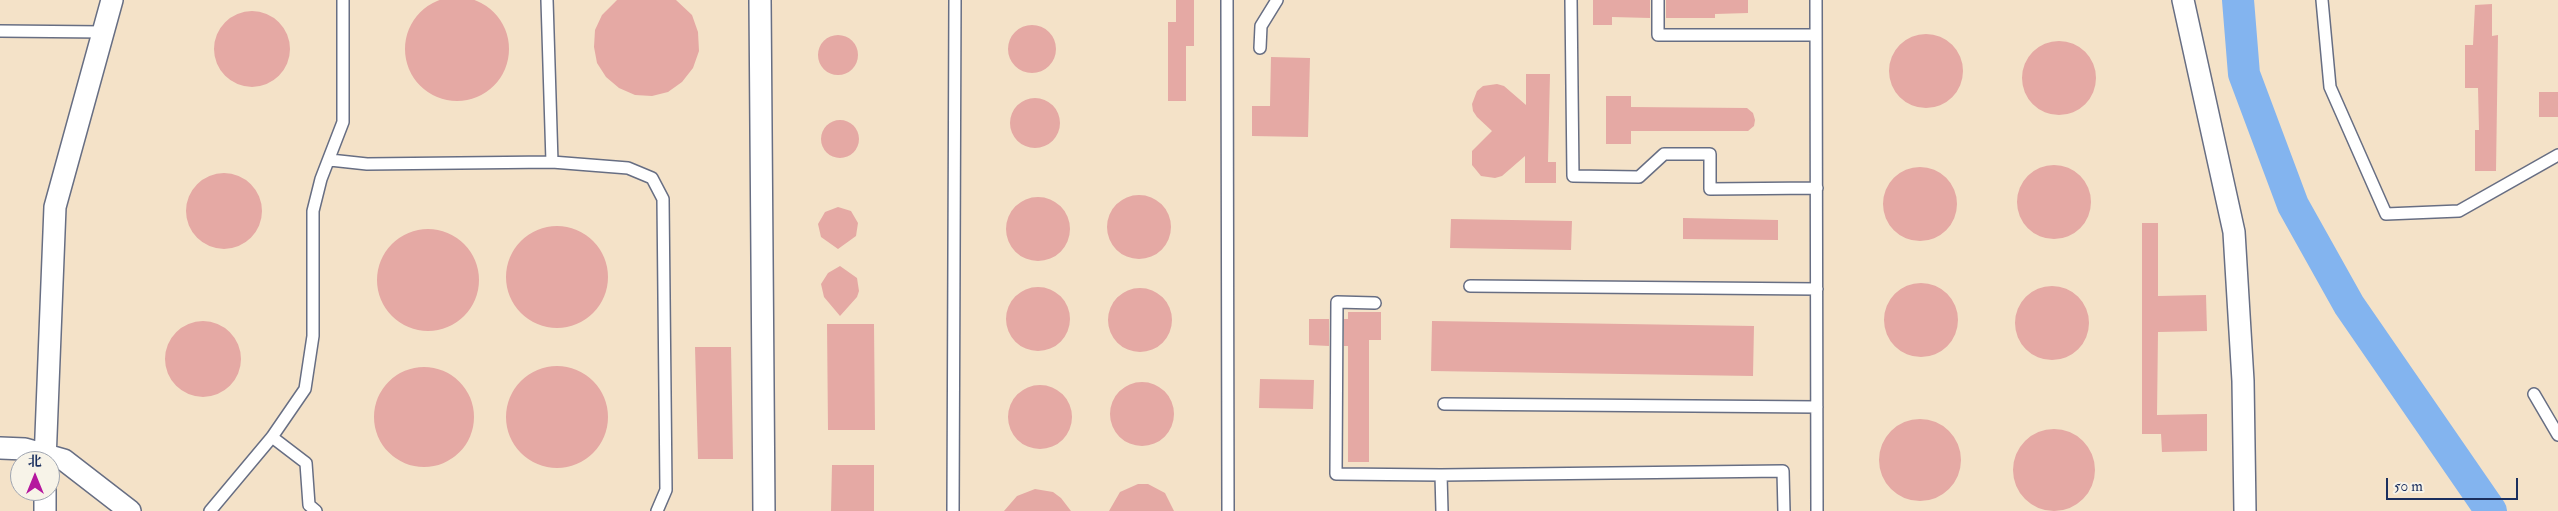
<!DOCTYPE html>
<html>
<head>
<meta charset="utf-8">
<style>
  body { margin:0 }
  #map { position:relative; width:2558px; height:511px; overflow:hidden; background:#f4e2c8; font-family:"IM FELL Double Pica","Noto Serif SC",serif }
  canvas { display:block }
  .north { position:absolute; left:10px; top:451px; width:50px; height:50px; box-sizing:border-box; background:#f7f3e8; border:1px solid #9fa5b1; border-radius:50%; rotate:0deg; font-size:14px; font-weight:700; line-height:20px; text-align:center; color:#1b2f5e }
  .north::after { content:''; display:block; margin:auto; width:18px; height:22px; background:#b5179e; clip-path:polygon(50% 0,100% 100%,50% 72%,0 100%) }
  .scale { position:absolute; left:2386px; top:478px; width:132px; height:22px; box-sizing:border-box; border:2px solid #1b2f5e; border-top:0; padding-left:6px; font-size:15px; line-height:18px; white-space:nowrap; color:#1b2f5e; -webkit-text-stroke:4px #f7f3e8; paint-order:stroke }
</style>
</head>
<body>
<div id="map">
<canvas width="2558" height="511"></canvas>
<div class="north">北</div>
<div class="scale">50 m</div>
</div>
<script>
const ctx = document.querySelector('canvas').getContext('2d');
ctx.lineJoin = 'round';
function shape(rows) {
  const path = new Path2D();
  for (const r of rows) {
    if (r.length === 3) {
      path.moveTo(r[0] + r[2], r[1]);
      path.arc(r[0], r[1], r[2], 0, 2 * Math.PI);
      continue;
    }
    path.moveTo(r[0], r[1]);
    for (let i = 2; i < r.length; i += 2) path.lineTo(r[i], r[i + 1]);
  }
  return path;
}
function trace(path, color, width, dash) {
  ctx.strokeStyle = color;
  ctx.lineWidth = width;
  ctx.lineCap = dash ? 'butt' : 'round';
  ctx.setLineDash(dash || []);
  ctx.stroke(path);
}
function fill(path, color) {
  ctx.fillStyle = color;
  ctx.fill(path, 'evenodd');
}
trace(shape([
  [2238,0,2244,74,2293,205,2349,305,2491,511]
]), '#83b4ef', 32);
fill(shape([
  [457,49,52],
  [617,0,676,0,692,15,698,32,699,51,693,68,682,82,668,92,652,96,635,95,619,88,606,77,597,63,594,47,595,30,602,15],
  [1176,0,1194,0,1194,46,1186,46,1186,101,1168,101,1168,22,1176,22],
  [1593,0,1650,0,1650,18,1612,17,1612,25,1593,25],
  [1666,0,1748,0,1748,13,1715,14,1715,18,1666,18],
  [2492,4,2492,36,2498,35,2496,171,2475,171,2475,130,2479,130,2478,88,2465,88,2465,45,2473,45,2475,5],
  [252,49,38],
  [1032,49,24],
  [1926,71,37],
  [838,55,20],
  [2059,78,37],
  [1271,57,1310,58,1308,137,1252,136,1252,106,1270,106],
  [1526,74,1550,74,1548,162,1556,162,1556,183,1525,183,1525,156,1502,176,1495,178,1481,176,1472,165,1472,151,1492,131,1477,117,1473,111,1472,104,1477,91,1483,86,1497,84,1504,86,1526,105],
  [2539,92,2558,92,2558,117,2539,117],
  [1606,96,1631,96,1631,107,1747,108,1753,113,1755,120,1754,126,1748,131,1631,131,1631,144,1606,144],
  [1035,123,25],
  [840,139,19],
  [2054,202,37],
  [1920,204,37],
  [224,211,38],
  [1139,227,32],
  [1038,229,32],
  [838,207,851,211,858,223,856,236,838,249,821,237,818,224,825,212],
  [1683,218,1778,220,1778,240,1683,239],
  [1451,219,1572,221,1571,250,1450,248],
  [2142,223,2158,223,2158,296,2206,295,2207,331,2158,332,2157,415,2207,414,2207,451,2162,452,2161,434,2142,434],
  [557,277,51],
  [428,280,51],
  [840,266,857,278,859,291,857,297,840,316,824,297,821,284,828,273],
  [1921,320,37],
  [2052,323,37],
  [1038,319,32],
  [1140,320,32],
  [1348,312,1381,312,1381,340,1369,340,1369,462,1348,462,1348,346,1344,346,1344,319,1348,319],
  [1309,319,1329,319,1329,346,1309,345],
  [1432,321,1754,326,1753,376,1431,371],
  [203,359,38],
  [827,324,874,324,875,430,828,430],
  [695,347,731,347,733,459,698,459],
  [557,417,51],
  [424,417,50],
  [1260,379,1314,380,1313,409,1259,408],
  [1142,414,32],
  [1040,417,32],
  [1920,460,41],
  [2054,470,41],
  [832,465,874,465,874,511,831,511],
  [1138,484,1148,484,1165,493,1174,511,1109,511,1120,492],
  [1035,489,1053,492,1061,498,1071,511,1004,511,1017,496]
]), '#e5a9a4');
const lane = shape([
  [547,0,552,162],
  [1227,0,1228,511],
  [1571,0,1573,176,1639,177,1664,154,1710,154,1710,189,1817,188],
  [1658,0,1658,35,1816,35],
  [1816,0,1817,511],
  [2322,0,2330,87,2386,214,2459,211,2558,155],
  [0,31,103,32],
  [1260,48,1261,26,1277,0],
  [330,160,367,164,552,162,628,168,652,178,663,199,666,490,657,511],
  [1470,286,1817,289],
  [1375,303,1337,302,1336,474,1441,475],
  [2534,394,2558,435],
  [1444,404,1817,407],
  [272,437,306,463,309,505,316,511],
  [210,511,272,437,305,389,313,336,313,211,321,179,343,122,343,0],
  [953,511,955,0],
  [1442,511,1441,475,1783,471,1784,511]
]);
const street = shape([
  [760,0,764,511],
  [2183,0,2234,232,2243,381,2245,511],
  [0,448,25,449,64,460,130,511],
  [45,461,55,207,112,0],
  [45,511,45,491]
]);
trace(lane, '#676e83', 14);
trace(street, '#676e83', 24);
trace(lane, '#fff', 11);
trace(street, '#fff', 21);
</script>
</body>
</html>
